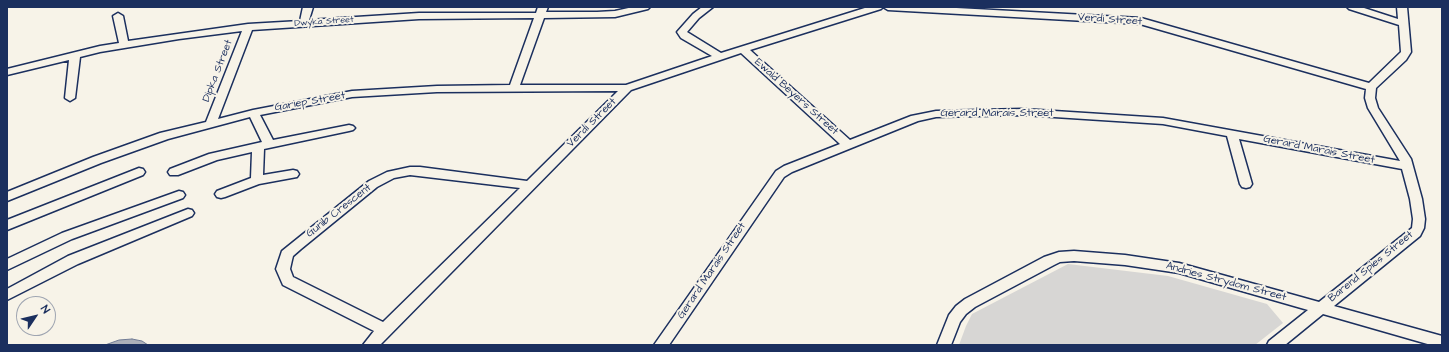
<!DOCTYPE html>
<html>
<head>
<meta charset="utf-8">
<style>
  body { margin:0 }
  #map { position:relative; width:1449px; height:352px; overflow:hidden; background:#f7f3e8; font-family:"Architects Daughter",sans-serif }
  canvas { display:block }
  .frame { position:absolute; inset:0; border:8px solid #1b2f5e; pointer-events:none }
  .north { position:absolute; left:16px; top:296px; width:40px; height:40px; box-sizing:border-box; background:#f7f3e8; border:1px solid #9fa5b1; border-radius:50%; rotate:55deg; font-size:11px; font-weight:700; line-height:16px; text-align:center; color:#1b2f5e }
  .north::after { content:''; display:block; margin:auto; width:14px; height:18px; background:#1b2f5e; clip-path:polygon(50% 0,100% 100%,50% 72%,0 100%) }
</style>
</head>
<body>
<div id="map">
<canvas width="1449" height="352"></canvas>
<div class="frame"></div>
<div class="north">N</div>
</div>
<script>
const ctx = document.querySelector('canvas').getContext('2d');
ctx.lineJoin = 'round';
function fill(path, color) {
  ctx.fillStyle = color;
  ctx.fill(path, 'evenodd');
}
function shape(rows) {
  const path = new Path2D();
  for (const r of rows) {
    path.moveTo(r[0], r[1]);
    for (let i = 2; i < r.length; i += 2) path.lineTo(r[i], r[i + 1]);
  }
  return path;
}
function trace(path, color, width, dash) {
  ctx.strokeStyle = color;
  ctx.lineWidth = width;
  ctx.lineCap = dash ? 'butt' : 'round';
  ctx.setLineDash(dash || []);
  ctx.stroke(path);
}
function drawText(font, color, halo, rows, align = 'center') {
  ctx.font = font + ' "Architects Daughter",sans-serif';
  ctx.lineWidth = 4;
  ctx.setLineDash([]);
  ctx.textBaseline = 'middle';
  ctx.strokeStyle = halo;
  ctx.fillStyle = color;
  for (const [text, x, y, turn = 0] of rows) {
    ctx.save();
    ctx.translate(x, y);
    ctx.rotate((+turn || 0) * Math.PI / 180);
    ctx.textAlign = isNaN(turn) ? turn : align;
    if (halo) ctx.strokeText(text, 0, 0);
    ctx.fillText(text, 0, 0);
    ctx.restore();
  }
}
fill(shape([
  [1068,264,1168,276,1267,304,1283,323,1255,345,959,345,966,326,972,314]
]), '#d7d6d4');
const water = shape([
  [132,339,142,341,148,345,105,345,119,340,132,339]
]);
fill(water, '#acb0b9');
trace(water, '#727c95', 1);
const minor = shape([
  [303,7,313,7,309,20,419,13,536,13,538,7,548,7,546,12,597,12,615,11,633,7,650,7,648,9,615,17,544,18,520,85,626,85,712,56,681,38,677,32,693,14,702,7,713,7,699,18,687,32,721,53,868,7,883,7,881,9,750,50,850,140,911,116,936,111,1023,109,1163,118,1400,161,1368,108,1365,98,1366,89,1140,24,888,10,883,7,938,7,1141,18,1369,83,1401,52,1399,25,1349,9,1347,7,1361,7,1398,19,1397,7,1407,7,1411,52,1406,60,1376,88,1375,98,1378,108,1411,159,1422,199,1425,219,1424,228,1420,236,1334,306,1442,336,1442,345,1431,345,1323,314,1285,345,1267,345,1269,341,1308,310,1179,273,1125,265,1074,261,1060,262,1054,265,975,307,966,314,960,322,951,345,937,345,949,315,956,306,965,299,1044,257,1059,252,1074,251,1125,255,1179,263,1319,302,1412,228,1413,219,1410,199,1402,169,1239,139,1252,184,1250,187,1246,188,1242,187,1240,184,1227,136,1163,124,1023,115,936,117,918,121,792,172,784,177,669,345,654,345,776,171,784,166,840,144,741,53,631,90,380,345,363,345,374,331,283,285,276,269,282,251,369,181,387,172,410,167,420,167,527,181,618,91,437,92,352,97,260,115,273,140,349,125,353,126,355,128,353,130,349,131,264,149,263,175,293,170,297,171,299,174,297,177,259,184,225,197,221,198,217,197,215,194,217,191,251,178,252,152,217,160,178,175,170,175,168,172,170,169,209,154,262,142,250,117,168,139,101,163,7,201,7,192,93,157,160,133,206,122,242,31,179,39,100,52,80,57,75,98,70,101,65,98,69,60,7,75,7,69,100,46,119,43,113,16,118,13,123,16,128,41,248,24,300,21,303,7],
  [534,18,510,85,437,86,352,91,253,110,218,119,252,30,419,19,534,18],
  [410,175,520,188,383,322,293,277,290,269,292,260,293,256,301,249,377,187,394,178,410,175],
  [139,168,143,169,145,172,143,175,7,230,7,220,139,168],
  [179,191,183,192,185,195,183,198,72,239,7,270,7,259,62,233,179,191],
  [188,209,192,210,194,213,192,216,78,264,7,300,7,289,68,256,188,209]
]);
trace(minor, '#1b2f5e', 3);
fill(minor, '#f7f3e8');
drawText('9px', '#1b2f5e', '#f7f3e8', [
  ["Dwyka Street",324,22,-4]
]);
drawText('11px', '#1b2f5e', '#f7f3e8', [
  ["Verdi Street",1110,20,4],
  ["Dipka Street",218,71,-69],
  ["Ewald Beyers Street",796,97,42],
  ["Gariep Street",310,102,-10],
  ["Gerard Marais Street",997,114],
  ["Verdi Street",592,123,-45],
  ["Gerard Marais Street",1319,150,11],
  ["Gunib Crescent",339,211,-38],
  ["Barend Spies Street",1371,267,-39],
  ["Gerard Marais Street",712,271,-56],
  ["Andries Strydom Street",1226,282,15]
]);
</script>
</body>
</html>
